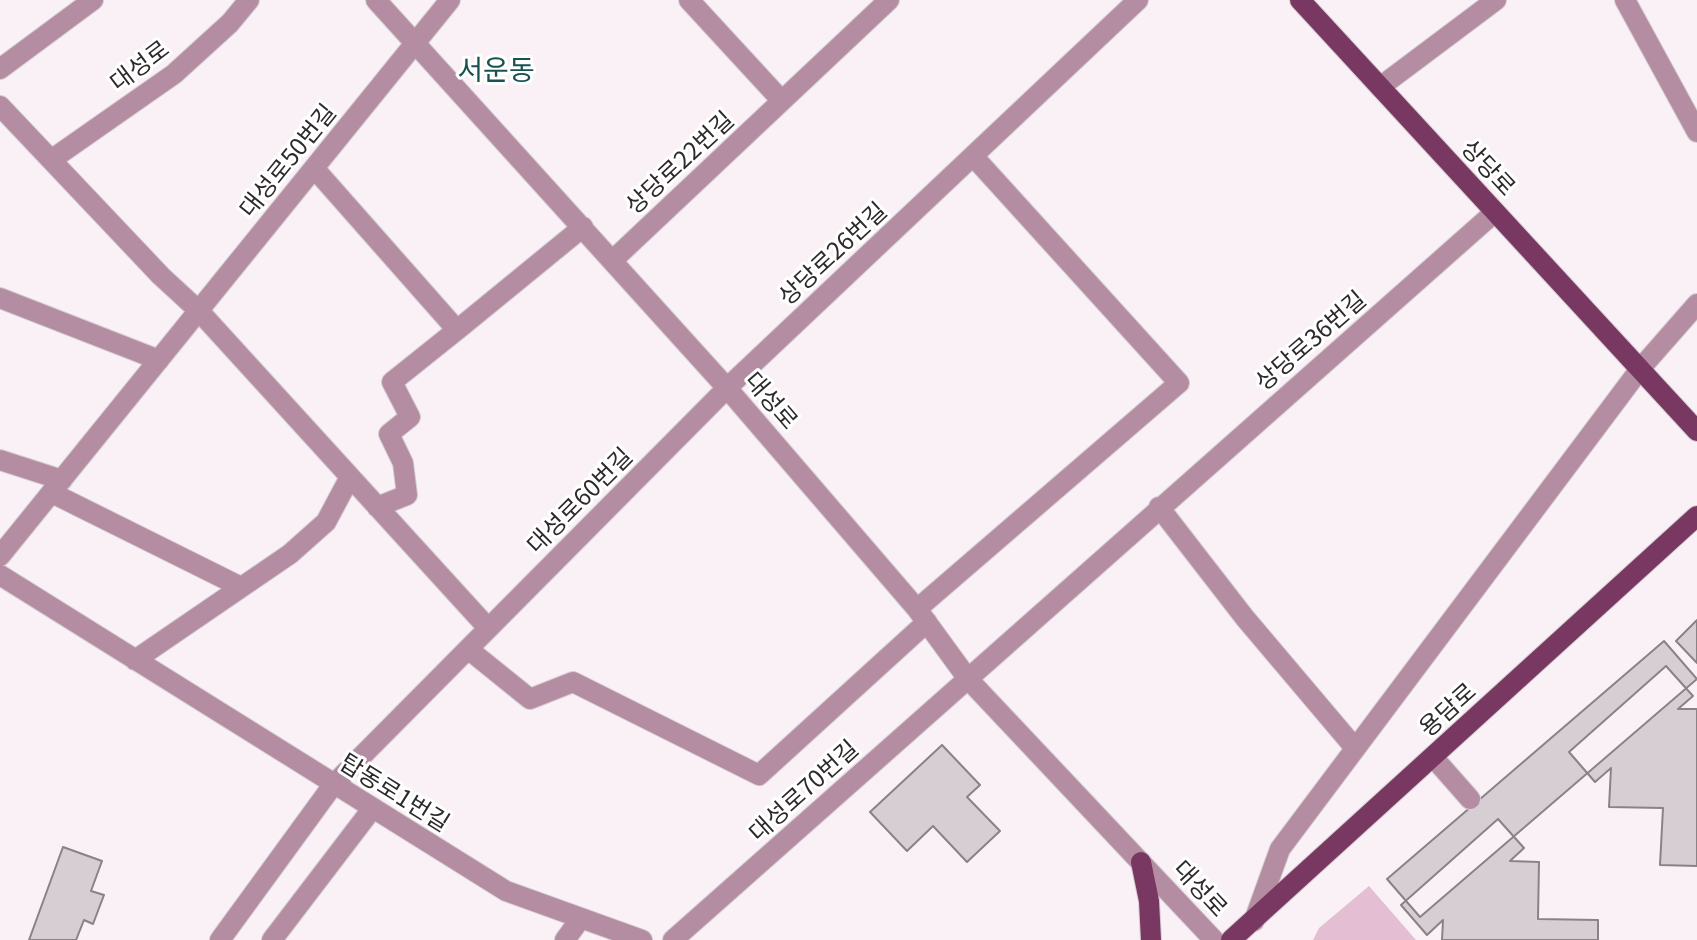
<!DOCTYPE html>
<html>
<head>
<meta charset="utf-8">
<style>
  body { margin:0 }
  canvas { display:block; background:#f9f1f5 }
</style>
</head>
<body>
<canvas width="1697" height="940"></canvas>
<script>
const ctx = document.querySelector('canvas').getContext('2d');
ctx.lineJoin = 'round';
function fill(path, color) {
  ctx.fillStyle = color;
  ctx.fill(path, 'evenodd');
}
function shape(rows) {
  const path = new Path2D();
  for (const r of rows) {
    path.moveTo(r[0], r[1]);
    for (let i = 2; i < r.length; i += 2) path.lineTo(r[i], r[i + 1]);
  }
  return path;
}
function trace(path, color, width, dash) {
  ctx.strokeStyle = color;
  ctx.lineWidth = width;
  ctx.lineCap = dash ? 'butt' : 'round';
  ctx.setLineDash(dash || []);
  ctx.stroke(path);
}
function drawText(font, color, halo, rows, align = 'center') {
  ctx.font = font + ' Georgia,"Noto Sans KR",serif';
  ctx.lineWidth = 6;
  ctx.setLineDash([]);
  ctx.textBaseline = 'middle';
  ctx.strokeStyle = halo;
  ctx.fillStyle = color;
  for (const [text, x, y, turn = 0] of rows) {
    ctx.save();
    ctx.translate(x, y);
    ctx.rotate((+turn || 0) * Math.PI / 180);
    ctx.textAlign = isNaN(turn) ? turn : align;
    if (halo) ctx.strokeText(text, 0, 0);
    ctx.fillText(text, 0, 0);
    ctx.restore();
  }
}
fill(shape([
  [1369,886,1416,940,1313,940,1319,928]
]), '#e4bfd4');
const building = shape([
  [1697,620,1697,663,1676,641,1697,620],
  [1664,641,1697,679,1420,917,1387,879,1664,641],
  [1666,666,1693,696,1678,709,1697,709,1697,866,1660,865,1663,808,1609,807,1611,768,1595,782,1569,752,1666,666],
  [942,745,980,785,967,797,1000,831,967,862,933,826,907,851,870,812,942,745],
  [1498,819,1524,848,1510,861,1539,862,1538,919,1598,920,1598,940,1442,940,1443,920,1427,935,1401,905,1498,819],
  [63,847,102,861,91,891,104,895,93,924,84,920,76,940,29,940,63,847]
]);
fill(building, '#d6ced3');
trace(building, '#898286', 2);
const minor = shape([
  [376,0,727,388,917,609,968,679,1214,940],
  [689,0,782,101],
  [1625,0,1697,132],
  [0,69,93,0],
  [1380,87,1496,0],
  [0,106,161,276,199,311,488,628],
  [51,160,174,74,230,23,249,0],
  [314,168,457,330,583,227],
  [613,260,889,0],
  [0,298,159,360],
  [0,460,62,480],
  [52,493,241,587],
  [377,507,407,495,403,463,389,434,410,417,392,382,457,330],
  [1159,507,1245,618,1355,748],
  [0,556,450,0],
  [0,575,506,891,642,940],
  [917,609,1179,383,973,156],
  [468,649,530,699,573,682,759,775,927,622],
  [135,660,290,554,326,522,350,477],
  [1433,757,1470,799],
  [1254,921,1280,849,1640,369,1697,304],
  [220,940,333,785,727,388,1138,0],
  [272,940,372,809],
  [565,940,581,918],
  [673,940,1495,212]
]);
const major = shape([
  [1300,0,1697,431],
  [1141,862,1149,901,1151,940],
  [1231,940,1697,516]
]);
trace(minor, '#d4cdd1', 22);
trace(major, '#d4cdd1', 22);
trace(minor, '#b48da3', 20);
trace(major, '#793861', 20);
drawText('24px', '#2d2a2c', '#fff', [
  ["대성로",139,65,-37],
  ["대성로50번길",287,160,-51],
  ["상당로22번길",679,162,-43],
  ["상당로",1489,167,47],
  ["상당로26번길",832,253,-43],
  ["상당로36번길",1310,340,-41],
  ["대성로",772,400,49],
  ["대성로60번길",579,500,-45],
  ["용담로",1447,709,-42],
  ["대성로70번길",803,790,-42],
  ["탑동로1번길",395,792,32],
  ["대성로",1201,888,47]
]);
drawText('28px', '#165251', '#fff', [
  ["서운동",496,69]
]);
</script>
</body>
</html>
